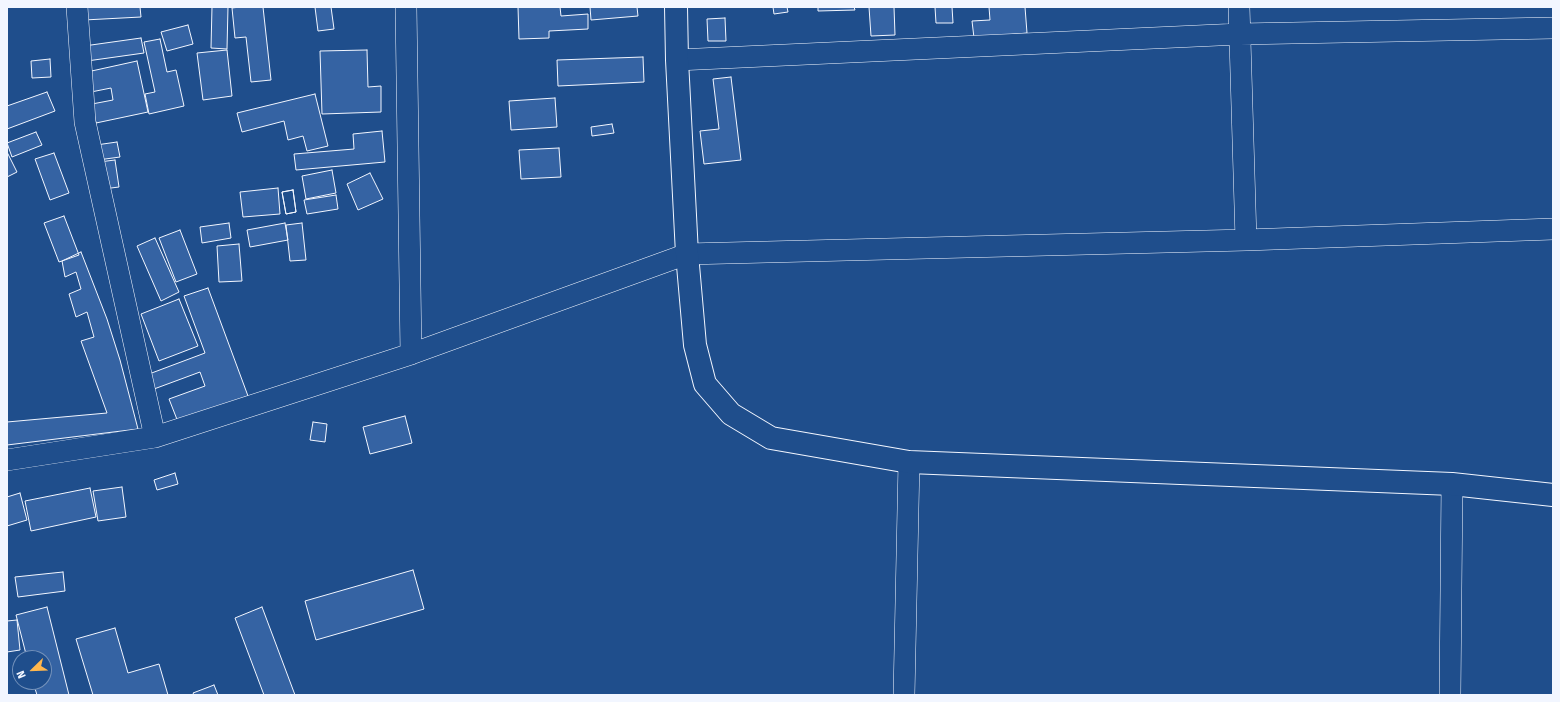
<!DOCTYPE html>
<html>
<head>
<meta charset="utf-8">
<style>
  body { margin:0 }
  #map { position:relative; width:1560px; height:702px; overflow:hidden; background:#1f4e8c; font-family:"Fira Sans",sans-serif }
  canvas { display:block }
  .frame { position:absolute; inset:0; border:8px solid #f2f6ff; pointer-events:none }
  .north { position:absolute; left:12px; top:650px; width:40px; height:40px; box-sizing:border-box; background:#1f4e8c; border:1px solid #7391ba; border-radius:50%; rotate:247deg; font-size:11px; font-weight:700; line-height:16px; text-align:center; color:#f2f6ff }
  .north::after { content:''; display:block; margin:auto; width:14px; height:18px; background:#ffb74d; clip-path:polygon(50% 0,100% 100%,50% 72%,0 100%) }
</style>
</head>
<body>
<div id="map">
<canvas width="1560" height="702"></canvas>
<div class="frame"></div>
<div class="north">N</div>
</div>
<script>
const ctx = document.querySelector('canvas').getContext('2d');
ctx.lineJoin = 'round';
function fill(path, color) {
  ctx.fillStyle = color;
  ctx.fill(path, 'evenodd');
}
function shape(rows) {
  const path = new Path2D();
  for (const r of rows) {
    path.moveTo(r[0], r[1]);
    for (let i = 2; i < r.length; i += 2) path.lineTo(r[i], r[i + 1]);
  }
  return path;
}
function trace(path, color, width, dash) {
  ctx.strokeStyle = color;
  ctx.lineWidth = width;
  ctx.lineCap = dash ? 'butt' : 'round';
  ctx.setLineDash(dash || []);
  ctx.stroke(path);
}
const building = shape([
  [84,7,140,7,141,17,84,20,84,7],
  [212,7,228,7,227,49,211,48,212,7],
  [240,7,263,7,271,80,251,82,246,37,235,38,232,8,240,7],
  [315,7,331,7,334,29,318,31,315,7],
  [518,7,560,7,561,16,588,14,588,29,549,31,549,38,519,39,518,7],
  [590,7,637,7,638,16,591,20,590,7],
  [773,7,787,7,788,12,774,14,773,7],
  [818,7,854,7,855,10,818,11,818,7],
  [869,7,894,7,895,35,871,36,869,7],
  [935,7,952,7,953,23,936,23,935,7],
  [989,7,1025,7,1027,33,974,38,972,21,990,20,989,7],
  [725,18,726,41,708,41,707,19,725,18],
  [188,25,193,44,167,51,161,32,188,25],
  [141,38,144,53,87,61,84,46,141,38],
  [160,39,167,72,176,70,184,106,149,114,145,94,155,92,144,42,160,39],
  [227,50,232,96,203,100,197,53,227,50],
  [367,50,368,87,381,86,381,112,322,114,320,51,367,50],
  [643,57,644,82,558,86,557,60,643,57],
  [50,59,51,77,32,78,31,61,50,59],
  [137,61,148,112,96,123,92,104,113,100,111,88,91,92,87,72,137,61],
  [731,77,741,160,704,164,700,131,719,129,713,79,731,77],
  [47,92,55,111,7,129,7,106,47,92],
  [315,94,328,146,307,151,303,136,288,140,284,121,242,132,237,113,315,94],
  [555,98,557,127,511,130,509,101,555,98],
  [612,124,614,133,592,136,591,127,612,124],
  [382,131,385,162,296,170,294,154,354,149,353,134,382,131],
  [36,132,42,145,12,157,7,143,36,132],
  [117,142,120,157,98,160,96,145,117,142],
  [559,148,561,177,521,179,519,150,559,148],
  [7,152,17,172,7,177,7,152],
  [54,153,69,193,50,200,35,159,54,153],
  [115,160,119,187,103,189,99,162,115,160],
  [332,170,336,193,306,199,302,176,332,170],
  [370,173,383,199,358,210,347,184,370,173],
  [278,188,280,214,243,217,240,192,278,188],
  [293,190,296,212,286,214,282,192,293,190],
  [293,190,296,212,286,214,282,192,293,190],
  [336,195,338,209,307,214,304,200,336,195],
  [64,216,79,255,59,262,44,223,64,216],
  [229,223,231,238,202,243,200,227,229,223],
  [285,223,288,240,250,247,247,230,285,223],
  [302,223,306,260,290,261,286,225,302,223],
  [180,230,197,274,176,282,159,238,180,230],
  [155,238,179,292,161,301,137,246,155,238],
  [239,244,242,281,219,282,217,246,239,244],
  [81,252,107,319,120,360,138,429,7,445,7,422,107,413,81,341,94,337,87,312,76,317,69,294,81,289,76,272,65,277,62,261,81,252],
  [208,288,248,396,178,422,169,399,205,386,200,372,154,389,149,374,205,353,184,296,208,288],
  [179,299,198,346,159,361,141,314,179,299],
  [405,416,412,443,370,454,363,427,405,416],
  [313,422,327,424,325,442,310,440,313,422],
  [175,473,178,484,157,490,154,480,175,473],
  [122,487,126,517,98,521,93,491,122,487],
  [90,488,96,517,31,531,25,501,90,488],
  [20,493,27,520,7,526,7,497,20,493],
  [413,570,424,609,316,640,305,601,413,570],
  [63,572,65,591,18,597,15,577,63,572],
  [47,607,69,695,37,695,33,682,44,682,44,658,27,658,16,615,47,607],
  [262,607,295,695,264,695,235,618,262,607],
  [17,620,20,650,7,652,7,621,17,620],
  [115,628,128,673,159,664,168,695,93,695,76,639,115,628],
  [214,685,218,695,194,695,193,693,214,685]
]);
fill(building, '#3563a3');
trace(building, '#f2f6ff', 1);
const minor = shape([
  [77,7,85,122,155,437],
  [406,7,411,354],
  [1239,7,1246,240],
  [677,60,1240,34,1553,28],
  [7,460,155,437,411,354,687,254,1246,240,1553,229],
  [904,695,909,462],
  [1450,695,1452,484]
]);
const tertiary = shape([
  [676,7,677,60,687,254,695,345,705,384,731,414,771,438,909,462,1452,484,1553,495]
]);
trace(minor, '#f2f6ff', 22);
trace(tertiary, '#f2f6ff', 24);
trace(minor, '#1f4e8c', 21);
trace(tertiary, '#1f4e8c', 22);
</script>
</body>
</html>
